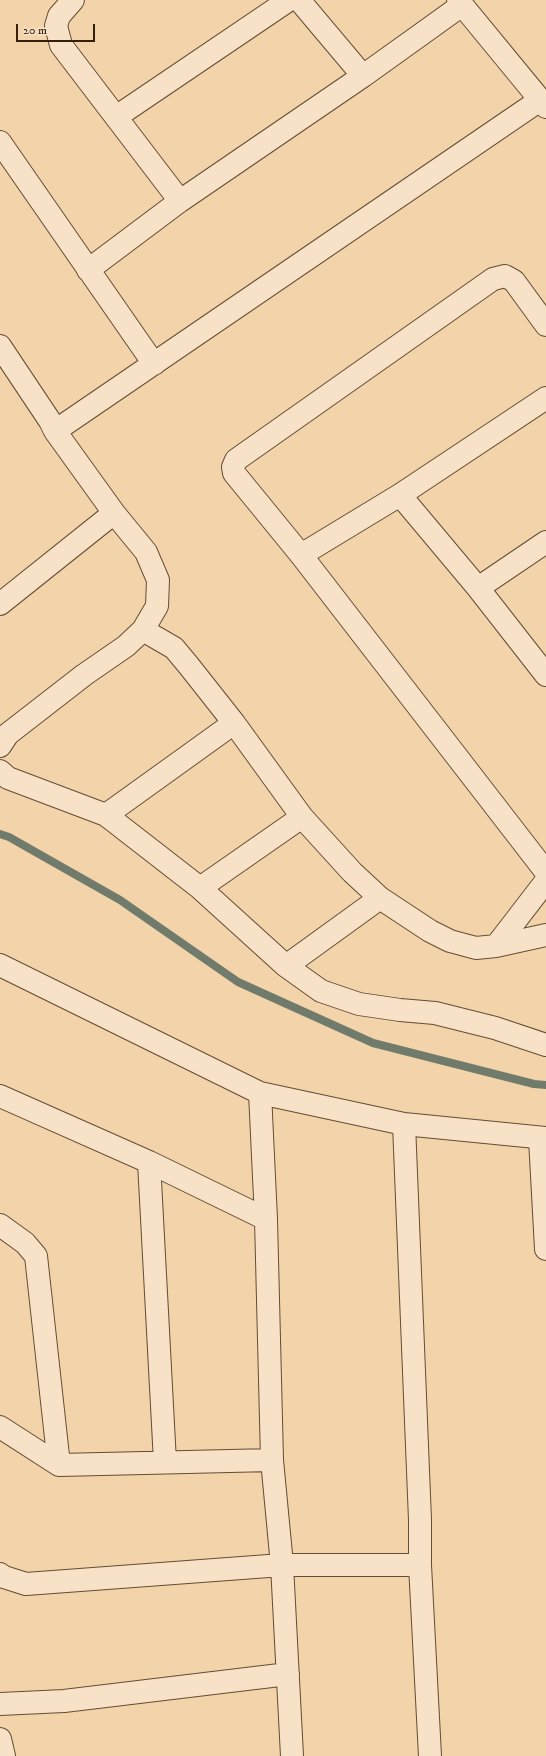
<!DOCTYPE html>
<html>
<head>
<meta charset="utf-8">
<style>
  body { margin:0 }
  #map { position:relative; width:546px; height:1756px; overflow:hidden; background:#f2d3aa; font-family:"IM FELL DW Pica",serif }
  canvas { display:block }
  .scale { position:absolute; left:16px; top:24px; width:79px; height:18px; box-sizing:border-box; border:2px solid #33200d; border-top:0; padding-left:5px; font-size:12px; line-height:14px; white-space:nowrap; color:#33200d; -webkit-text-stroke:3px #f7e2c8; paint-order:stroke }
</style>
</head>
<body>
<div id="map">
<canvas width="546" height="1756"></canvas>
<div class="scale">20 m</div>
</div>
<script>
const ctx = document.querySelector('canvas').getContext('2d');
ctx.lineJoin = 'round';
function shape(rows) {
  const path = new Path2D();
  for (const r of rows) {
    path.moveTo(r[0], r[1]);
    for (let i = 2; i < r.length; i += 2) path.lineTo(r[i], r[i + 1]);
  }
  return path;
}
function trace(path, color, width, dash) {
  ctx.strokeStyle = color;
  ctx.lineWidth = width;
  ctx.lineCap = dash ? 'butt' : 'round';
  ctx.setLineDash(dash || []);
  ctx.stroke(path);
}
trace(shape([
  [0,834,9,837,120,900,238,982,373,1043,534,1084,546,1085]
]), '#717b6c', 8);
const street = shape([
  [73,0,59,16,56,26,61,45,180,201],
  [299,0,363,76],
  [458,0,546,107],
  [116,117,289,0],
  [0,142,154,364],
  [88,270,180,201,363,76,462,5],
  [546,325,514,281,505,276,493,279,236,460,233,467,234,473,301,555,546,872],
  [0,346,50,421,55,431,114,513,146,552,158,580,157,606,143,630,126,646,84,675,8,734,0,746],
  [55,431,540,100],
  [400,495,478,588,546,675],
  [301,555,400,495,546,398],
  [478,588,546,542],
  [0,604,114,513],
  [143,630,174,648,189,666,234,723,302,817,352,872,380,898,430,931,450,941,476,948,496,946,546,881],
  [0,771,8,778,106,815,200,888,286,966,321,991,359,1004,400,1010,435,1013,495,1028,546,1045],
  [106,815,234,723],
  [200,888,302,817],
  [496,946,546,935],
  [0,965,260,1093,404,1124,546,1138],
  [286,966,380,898],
  [260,1093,266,1219,272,1460,282,1565,292,1756],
  [0,1096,149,1162,266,1219],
  [404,1124,420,1520,420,1565,430,1756],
  [540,1139,546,1249],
  [149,1162,165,1462],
  [0,1225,25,1243,36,1256,59,1465],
  [0,1427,59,1465,272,1460],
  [0,1574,4,1577,26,1584,282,1565,420,1565],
  [0,1704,64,1701,288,1674],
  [0,1739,4,1756]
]);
trace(street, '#634d34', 24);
trace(street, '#f7e2c8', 22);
</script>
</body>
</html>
